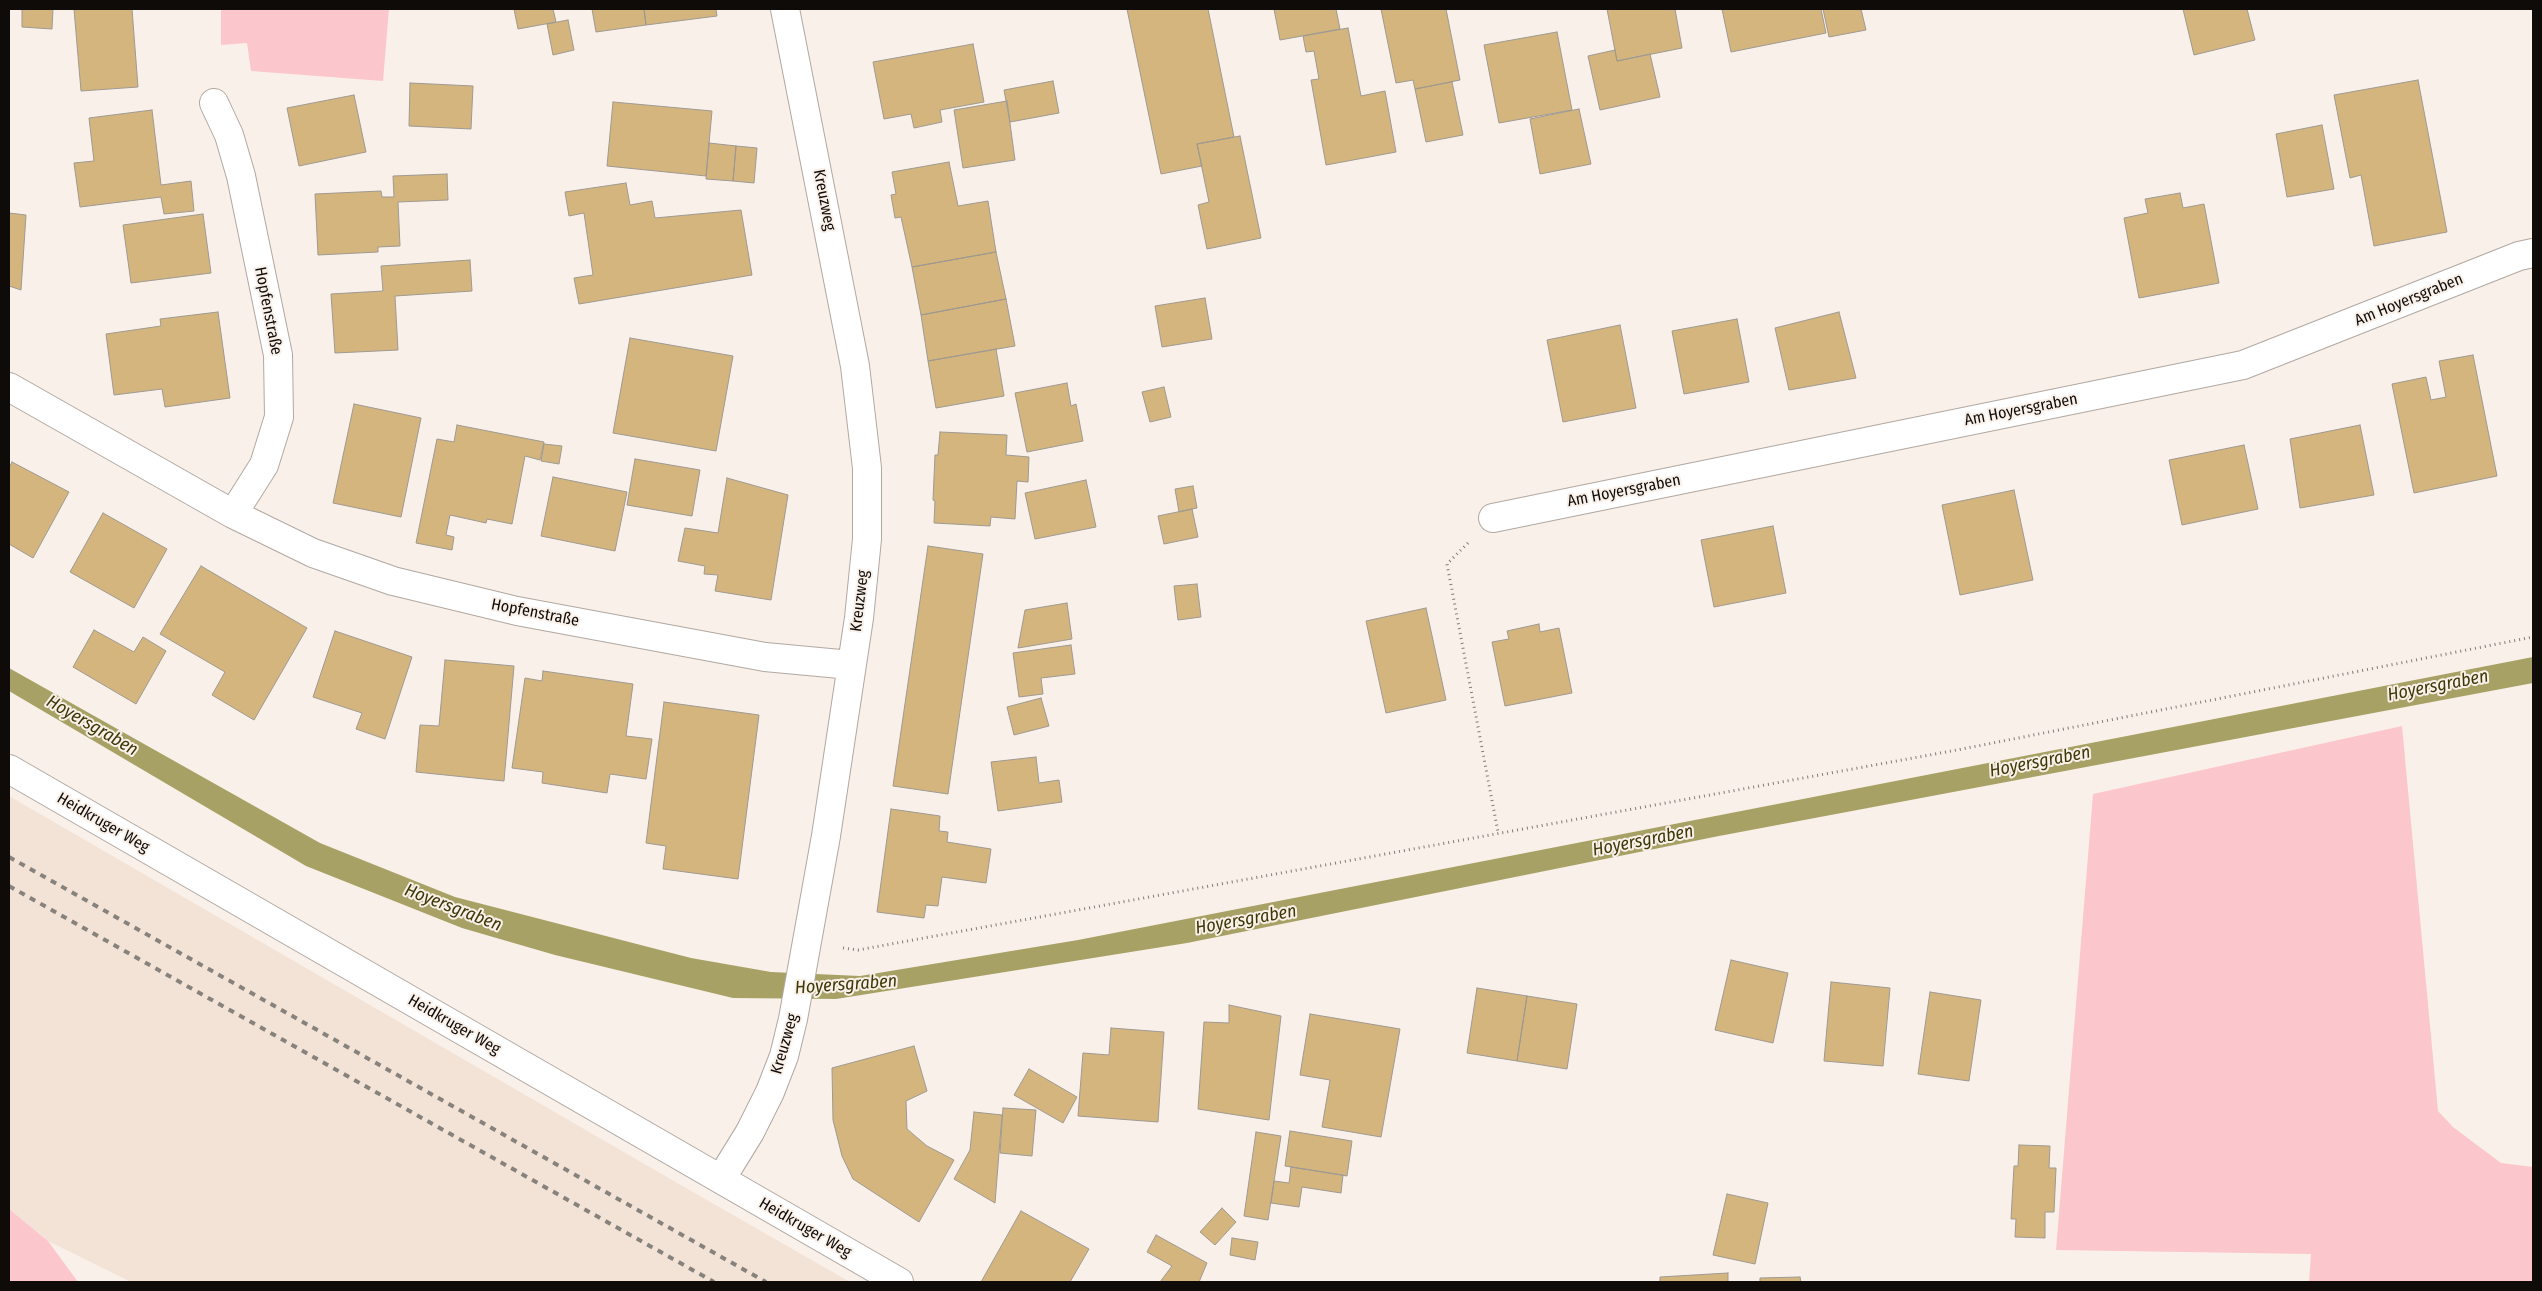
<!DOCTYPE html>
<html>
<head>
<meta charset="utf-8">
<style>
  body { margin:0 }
  #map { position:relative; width:2542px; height:1291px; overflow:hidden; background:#f9f0e9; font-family:"Fira Sans Condensed",sans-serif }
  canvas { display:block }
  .frame { position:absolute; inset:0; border:10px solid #0e0b09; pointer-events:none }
</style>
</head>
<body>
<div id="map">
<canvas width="2542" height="1291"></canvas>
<div class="frame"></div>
</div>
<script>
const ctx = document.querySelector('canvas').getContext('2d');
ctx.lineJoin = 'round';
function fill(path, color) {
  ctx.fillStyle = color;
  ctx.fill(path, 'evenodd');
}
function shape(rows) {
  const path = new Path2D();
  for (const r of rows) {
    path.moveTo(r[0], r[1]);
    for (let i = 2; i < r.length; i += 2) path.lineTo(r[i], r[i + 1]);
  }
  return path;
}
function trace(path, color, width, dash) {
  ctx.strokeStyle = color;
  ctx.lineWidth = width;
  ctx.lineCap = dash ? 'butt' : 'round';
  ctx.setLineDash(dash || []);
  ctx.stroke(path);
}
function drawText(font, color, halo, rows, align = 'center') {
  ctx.font = font + ' "Fira Sans Condensed",sans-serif';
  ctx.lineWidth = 4;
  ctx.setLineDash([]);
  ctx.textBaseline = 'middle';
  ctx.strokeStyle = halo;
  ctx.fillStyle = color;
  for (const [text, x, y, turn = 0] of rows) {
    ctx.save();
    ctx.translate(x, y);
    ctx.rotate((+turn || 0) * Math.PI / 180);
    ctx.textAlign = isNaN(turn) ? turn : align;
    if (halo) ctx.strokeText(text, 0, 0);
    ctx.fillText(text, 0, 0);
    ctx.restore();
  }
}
fill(shape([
  [9,796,679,1184,850,1282,131,1282,48,1241,9,1209]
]), '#f3e3d7');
fill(shape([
  [221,9,389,9,383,81,251,71,247,43,221,45],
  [2402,726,2438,1111,2453,1127,2501,1163,2533,1167,2533,1282,2309,1282,2311,1254,2056,1250,2093,794],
  [9,1209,48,1241,78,1282,9,1282]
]), '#fcc7cc');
fill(shape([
  [2533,657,2533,683,1719,836,1187,943,836,999,733,998,555,955,462,928,306,866,9,691,9,668,320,843,455,897,691,958,771,972,860,976,1078,940]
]), '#a7a165');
const building = shape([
  [22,9,53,9,52,29,22,27,22,9],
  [74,9,132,9,138,87,81,91,74,9],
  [514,9,553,9,556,22,518,29,514,9],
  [592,9,644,9,646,25,596,32,592,9],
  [644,9,716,9,717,16,646,25,644,9],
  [1127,9,1208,9,1234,137,1197,144,1202,166,1161,174,1127,9],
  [1274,9,1336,9,1340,29,1280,40,1274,9],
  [1381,9,1446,9,1460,80,1415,89,1413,80,1396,83,1381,9],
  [1607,9,1675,9,1682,48,1617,61,1607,9],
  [1722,9,1821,9,1826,33,1731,52,1722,9],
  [1823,9,1861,9,1866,30,1829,37,1823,9],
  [2183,9,2247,9,2255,40,2194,55,2183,9],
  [568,20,574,50,553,55,547,24,568,20],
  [1348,28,1361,96,1385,91,1396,152,1326,165,1311,80,1319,79,1314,51,1306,52,1303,36,1348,28],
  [1557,32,1572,110,1499,123,1484,45,1557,32],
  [973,44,984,102,940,110,942,122,914,128,911,114,884,119,873,62,973,44],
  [1615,50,1617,61,1650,54,1660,97,1600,110,1588,56,1615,50],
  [2418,80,2447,232,2374,246,2361,175,2350,178,2334,95,2418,80],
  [1053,81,1059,113,1010,122,1004,90,1053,81],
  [1452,82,1463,135,1426,142,1415,89,1452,82],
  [410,83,473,86,471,129,409,126,410,83],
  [354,95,366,152,299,166,287,108,354,95],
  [1007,101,1015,160,963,168,954,110,1007,101],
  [613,102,712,111,706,176,607,166,613,102],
  [1579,109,1591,164,1540,174,1530,119,1579,109],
  [152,110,161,185,191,181,194,211,164,214,161,197,80,207,74,163,94,161,89,118,152,110],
  [2322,125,2334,189,2287,197,2276,134,2322,125],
  [1240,136,1261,238,1207,249,1198,205,1209,202,1197,144,1240,136],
  [709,143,736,146,733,181,706,179,709,143],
  [736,146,757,148,754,183,733,181,736,146],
  [949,162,958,206,988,201,996,252,912,267,901,217,895,218,891,195,896,194,892,172,949,162],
  [447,174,448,200,398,202,400,246,378,247,378,252,318,255,315,194,381,191,382,197,394,197,393,176,447,174],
  [626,183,630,205,652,201,655,218,741,210,752,275,579,304,574,278,593,275,584,213,569,216,565,192,626,183],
  [2180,193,2183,208,2204,204,2219,283,2139,298,2124,218,2148,213,2145,199,2180,193],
  [9,213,26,215,21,290,9,286,9,213],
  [203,214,211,273,131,283,123,225,203,214],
  [996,252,1006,299,921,315,912,267,996,252],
  [470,260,472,291,395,296,398,350,335,353,331,294,383,291,381,266,470,260],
  [1205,298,1212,339,1162,347,1155,306,1205,298],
  [1006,299,1015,346,928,361,921,315,1006,299],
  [218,312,230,398,165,407,162,389,114,395,106,334,161,326,160,319,218,312],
  [1839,312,1856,378,1789,390,1775,328,1839,312],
  [1737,319,1749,382,1684,394,1672,331,1737,319],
  [1620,325,1636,408,1563,422,1547,340,1620,325],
  [630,338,733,356,716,451,613,433,630,338],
  [996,349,1004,396,936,408,928,361,996,349],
  [2473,355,2497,476,2414,493,2392,384,2426,377,2431,400,2446,397,2439,361,2473,355],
  [1067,383,1071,406,1076,404,1083,441,1027,452,1015,393,1067,383],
  [1164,387,1171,417,1150,422,1142,392,1164,387],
  [354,404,421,418,401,517,333,503,354,404],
  [457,425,544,442,540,460,525,456,512,524,487,519,486,523,450,515,446,535,454,537,452,550,416,543,437,439,454,442,457,425],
  [2360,425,2374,495,2300,508,2290,439,2360,425],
  [940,432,1007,435,1006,455,1029,457,1028,482,1017,481,1015,519,991,517,990,526,934,523,935,501,933,500,935,455,938,455,940,432],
  [544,444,562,446,559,464,541,461,544,444],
  [2244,445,2258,509,2182,525,2169,460,2244,445],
  [635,459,700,470,692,516,627,505,635,459],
  [12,462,69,492,33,558,9,544,9,468,12,462],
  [553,477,627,492,615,551,541,536,553,477],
  [727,478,788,495,771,600,715,591,718,575,704,574,705,566,678,561,685,528,718,533,727,478],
  [1086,480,1096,527,1035,539,1025,493,1086,480],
  [1193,486,1197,508,1179,512,1175,489,1193,486],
  [2014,490,2033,580,1960,595,1942,505,2014,490],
  [1192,509,1198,537,1164,544,1158,516,1192,509],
  [103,513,167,549,134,608,70,572,103,513],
  [1773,526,1786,593,1714,607,1701,540,1773,526],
  [928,546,983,554,948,794,893,786,928,546],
  [201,566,307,628,254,720,212,695,225,672,160,634,201,566],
  [1197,584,1201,617,1178,620,1174,586,1197,584],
  [1067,603,1072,639,1018,648,1025,610,1067,603],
  [1426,608,1446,700,1386,713,1366,621,1426,608],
  [1539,624,1540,632,1559,628,1572,693,1505,706,1492,642,1509,639,1507,631,1539,624],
  [94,630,134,652,143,637,166,651,136,704,73,667,94,630],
  [335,631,412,657,385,739,356,729,362,713,313,697,335,631],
  [1071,645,1075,674,1041,678,1043,694,1019,697,1013,653,1071,645],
  [445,660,514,666,504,781,416,772,420,725,439,726,445,660],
  [543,671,633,684,626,736,652,739,646,779,610,774,607,793,542,783,543,772,512,768,525,678,542,681,543,671],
  [1041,698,1049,726,1014,735,1007,707,1041,698],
  [664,702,759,715,738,879,663,869,666,846,646,843,664,702],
  [1036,757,1039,783,1059,780,1062,802,998,811,991,762,1036,757],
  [891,809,940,816,939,831,948,832,947,842,991,849,986,883,942,877,938,906,926,905,924,918,877,912,891,809],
  [1731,960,1788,973,1773,1043,1715,1030,1731,960],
  [1831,982,1890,988,1883,1066,1824,1061,1831,982],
  [1477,988,1527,996,1517,1061,1467,1053,1477,988],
  [1930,992,1981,1000,1969,1081,1918,1074,1930,992],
  [1527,996,1577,1004,1567,1069,1517,1061,1527,996],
  [1229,1005,1281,1016,1269,1120,1198,1109,1204,1022,1229,1023,1229,1005],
  [1310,1014,1400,1029,1381,1137,1322,1127,1330,1080,1300,1075,1310,1014],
  [1111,1028,1164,1032,1158,1122,1078,1116,1083,1053,1109,1055,1111,1028],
  [914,1046,927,1091,906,1101,907,1129,927,1146,954,1160,919,1222,853,1179,842,1156,833,1120,832,1068,914,1046],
  [1029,1069,1077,1097,1063,1123,1014,1095,1029,1069],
  [1003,1108,1036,1110,1032,1156,1000,1153,1003,1108],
  [974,1112,1002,1115,995,1203,954,1179,970,1150,974,1112],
  [1290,1131,1352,1141,1347,1176,1285,1166,1290,1131],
  [1256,1132,1281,1136,1268,1220,1244,1216,1256,1132],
  [2019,1145,2050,1146,2049,1168,2056,1168,2054,1212,2045,1212,2045,1238,2015,1237,2016,1219,2011,1219,2014,1166,2018,1166,2019,1145],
  [1291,1167,1343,1175,1341,1193,1302,1187,1299,1207,1271,1203,1274,1181,1289,1183,1291,1167],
  [1727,1194,1768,1203,1755,1264,1713,1255,1727,1194],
  [1222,1208,1236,1222,1215,1245,1200,1232,1222,1208],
  [1021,1211,1089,1249,1070,1282,981,1282,1021,1211],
  [1156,1235,1207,1263,1199,1282,1160,1282,1172,1266,1147,1252,1156,1235],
  [1232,1238,1258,1242,1255,1260,1230,1255,1232,1238],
  [1728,1273,1728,1282,1660,1282,1660,1277,1728,1273],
  [1800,1277,1801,1282,1760,1282,1760,1278,1800,1277]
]);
fill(building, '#d5b57e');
trace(building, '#9e9991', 1);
const minor = shape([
  [214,103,229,135,241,176,278,355,279,417,264,465,233,514],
  [9,387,233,514,313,553,393,581,517,611,765,657,851,665],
  [1493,518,2243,365,2519,256,2533,253],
  [9,769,899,1282],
  [721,1179,750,1132,770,1092,784,1056,793,1019,826,836,859,618,867,539,867,468,855,366,785,9]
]);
trace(minor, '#b1a8a2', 30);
trace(shape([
  [1468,543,1447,564,1498,832],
  [843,948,858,950,1957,750,2533,637]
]), '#817c77', 3, [1, 4]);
trace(minor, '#fff', 28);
trace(shape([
  [9,857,766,1282],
  [9,886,714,1282]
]), '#88827d', 4, [6, 6]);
drawText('16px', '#0e0b09', '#f9f0e9', [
  ["Kreuzweg",824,200,79],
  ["Am Hoyersgraben",2409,300,-22],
  ["Hopfenstraße",268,311,79],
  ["Am Hoyersgraben",2021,410,-11],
  ["Am Hoyersgraben",1624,491,-11],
  ["Kreuzweg",860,601,-83],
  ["Hopfenstraße",535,613,11],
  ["Heidkruger Weg",103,823,30],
  ["Heidkruger Weg",454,1025,30],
  ["Kreuzweg",785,1044,-74],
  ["Heidkruger Weg",805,1228,30]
]);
drawText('italic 18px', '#3d3806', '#f9f0e9', [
  ["Hoyersgraben",2438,686,-11],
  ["Hoyersgraben",92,726,30],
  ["Hoyersgraben",2040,762,-11],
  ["Hoyersgraben",1643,841,-11],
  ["Hoyersgraben",453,908,21],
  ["Hoyersgraben",1246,920,-10],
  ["Hoyersgraben",846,985,-4]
]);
</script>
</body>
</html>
